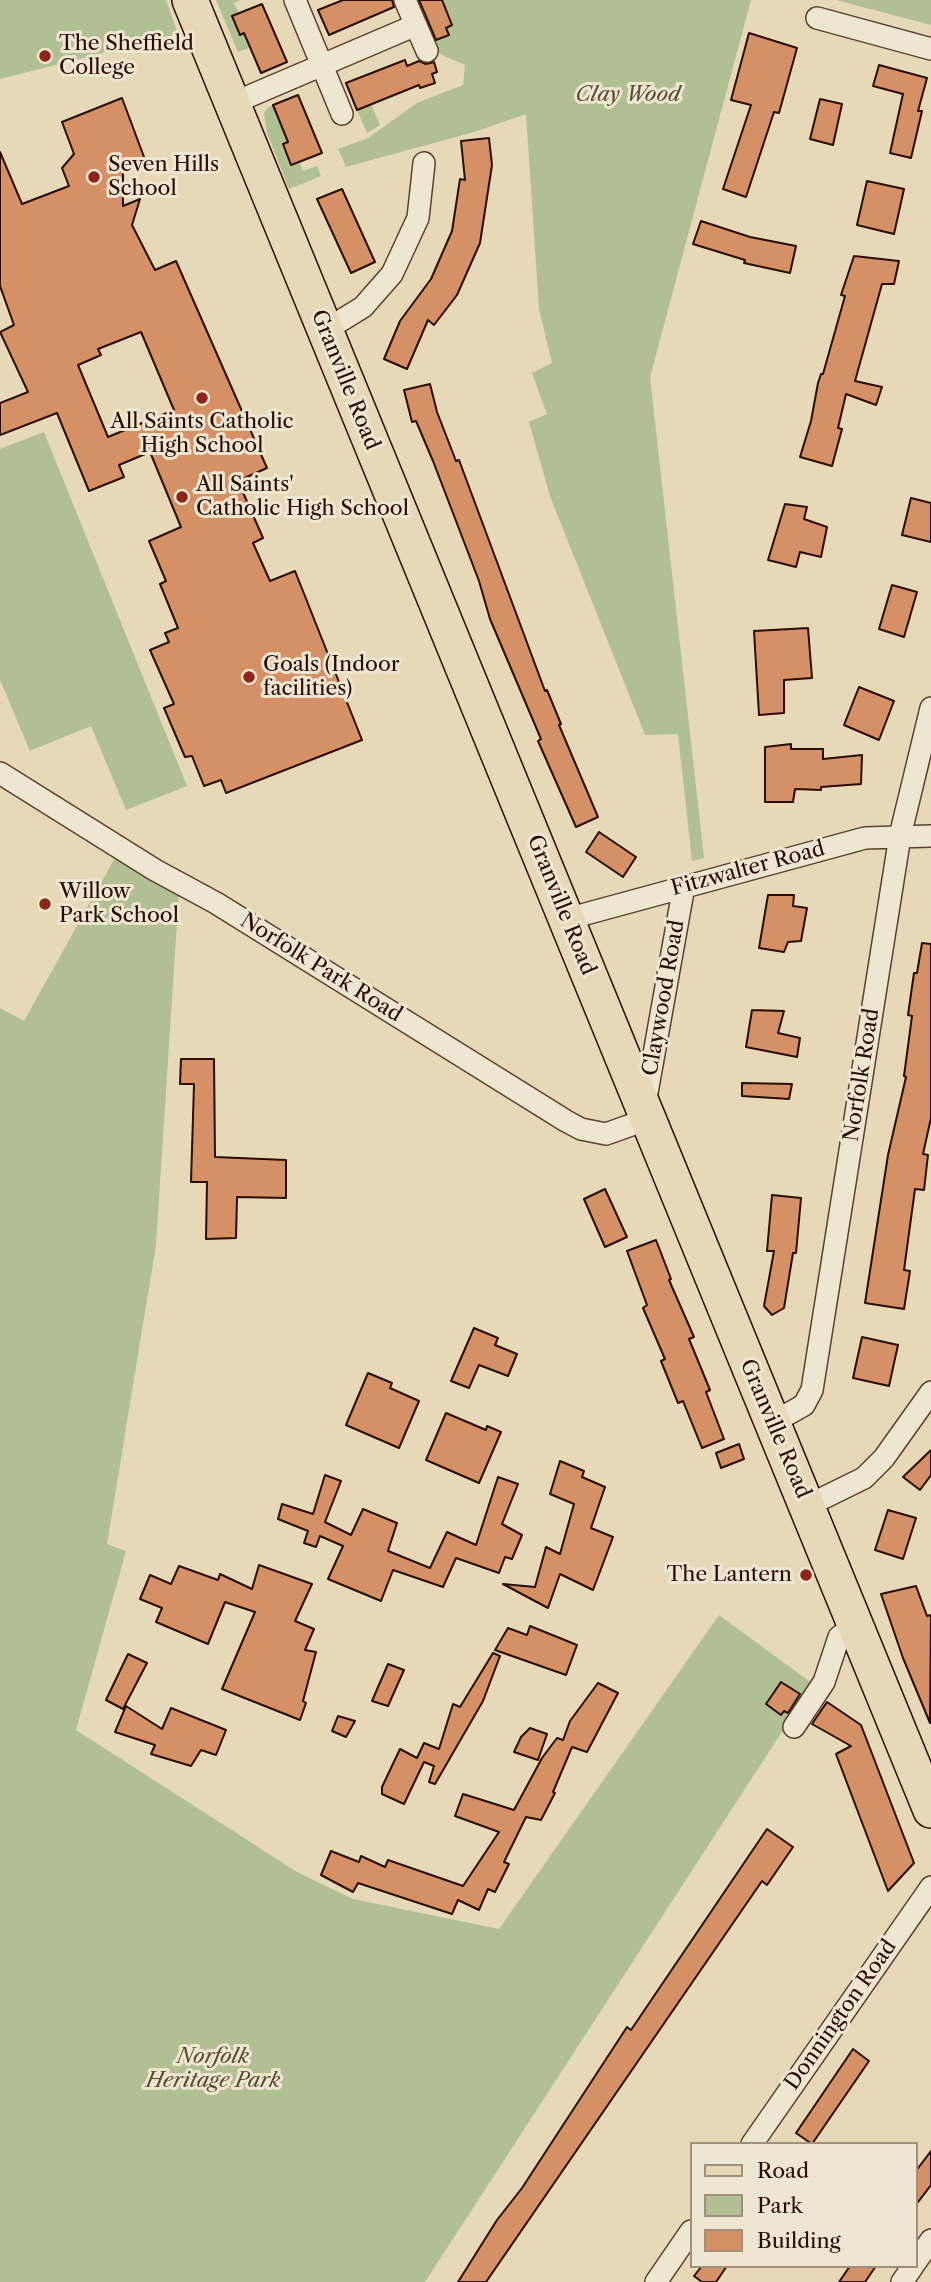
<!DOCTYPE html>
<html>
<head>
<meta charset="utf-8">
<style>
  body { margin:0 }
  #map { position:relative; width:931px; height:2282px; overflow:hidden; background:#e7d9b8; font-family:"Libre Caslon Text",serif }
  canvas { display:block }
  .legend { position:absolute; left:690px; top:2142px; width:228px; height:126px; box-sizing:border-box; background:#efe6d1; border:2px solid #a08f7d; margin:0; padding:9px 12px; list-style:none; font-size:21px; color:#2a0d00 }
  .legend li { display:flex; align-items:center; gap:14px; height:35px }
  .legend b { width:35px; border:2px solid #a08f7d }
</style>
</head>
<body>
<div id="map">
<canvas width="931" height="2282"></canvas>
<ul class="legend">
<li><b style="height:9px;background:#e7d9b8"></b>Road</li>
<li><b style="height:19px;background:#b0c093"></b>Park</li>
<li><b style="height:19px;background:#d59066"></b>Building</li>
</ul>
</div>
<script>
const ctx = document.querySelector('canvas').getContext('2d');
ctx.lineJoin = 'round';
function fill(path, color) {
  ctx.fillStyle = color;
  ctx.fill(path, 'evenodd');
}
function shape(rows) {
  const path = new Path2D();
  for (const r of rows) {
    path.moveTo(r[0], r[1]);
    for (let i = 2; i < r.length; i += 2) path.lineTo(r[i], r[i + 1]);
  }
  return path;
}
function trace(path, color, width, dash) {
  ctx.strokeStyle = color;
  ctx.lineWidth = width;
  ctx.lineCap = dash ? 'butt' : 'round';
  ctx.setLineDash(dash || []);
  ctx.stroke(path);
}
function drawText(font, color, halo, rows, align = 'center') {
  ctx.font = font + ' "Libre Caslon Text",serif';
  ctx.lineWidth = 6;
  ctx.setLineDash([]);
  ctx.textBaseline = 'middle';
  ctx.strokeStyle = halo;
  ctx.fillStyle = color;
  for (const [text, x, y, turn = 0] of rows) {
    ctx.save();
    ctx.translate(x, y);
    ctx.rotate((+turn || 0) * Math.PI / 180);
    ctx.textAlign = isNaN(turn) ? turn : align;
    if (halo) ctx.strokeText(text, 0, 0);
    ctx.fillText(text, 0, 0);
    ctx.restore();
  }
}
fill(shape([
  [0,0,166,0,178,34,0,79],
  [216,0,240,0,234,3,239,13,232,16,240,35,246,33,264,43,238,52],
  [442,0,751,0,650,377,704,858,692,861,678,734,645,735,550,496,529,422,547,414,532,373,552,363,539,309,526,114,474,132,346,167,338,149,368,138,417,103,463,85,465,65,440,54,434,41,449,35,446,28,452,25],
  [836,0,931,0,931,25],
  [371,104,380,125,367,133,357,110],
  [273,105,290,141,283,144,291,164,299,161,303,171,317,166,321,176,289,189,267,133,264,113,268,107],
  [44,432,187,786,126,810,91,726,30,751,0,680,0,449],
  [116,856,179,892,156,1245,107,1544,126,1551,76,1730,297,1872,353,1899,499,1929,719,1615,813,1684,425,2282,0,2282,0,1008,24,1021]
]), '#b0c093');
const building = shape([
  [343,0,392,0,394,7,329,35,318,10,343,0],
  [419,0,442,0,452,25,446,28,449,35,436,40,419,0],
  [262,4,287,62,261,73,244,33,240,35,232,16,262,4],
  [749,33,797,48,779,113,774,112,746,197,723,189,751,105,731,100,749,33],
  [405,60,407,66,419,61,426,64,434,62,437,72,432,74,435,83,420,88,419,85,357,110,346,83,405,60],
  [879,65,927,78,918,111,922,111,911,158,890,153,903,94,873,86,879,65],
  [298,95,322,153,291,165,283,144,288,142,273,105,298,95],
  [122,98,144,157,123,168,123,206,140,199,132,225,155,270,176,261,267,468,238,481,263,538,253,543,270,581,295,571,362,740,226,793,221,780,204,786,192,756,185,757,164,708,174,704,150,650,169,642,165,633,178,628,160,584,166,581,149,541,181,527,150,452,119,465,124,477,89,491,57,413,0,435,0,403,28,392,0,332,14,325,0,286,0,152,22,204,69,186,62,168,74,154,62,122,122,98],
  [141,332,174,410,108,437,78,365,101,355,98,349,141,332],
  [820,99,842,104,833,145,810,139,820,99],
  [489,138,492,165,480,243,457,295,434,325,428,320,407,369,384,359,400,321,431,279,452,231,460,179,465,180,461,141,489,138],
  [867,181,904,189,894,234,857,225,867,181],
  [342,189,375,262,351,273,317,199,342,189],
  [701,221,750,237,796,246,790,273,744,263,745,260,693,244,701,221],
  [854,256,899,261,894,284,882,284,855,381,882,387,876,405,846,394,838,428,842,429,832,466,800,457,811,421,818,383,821,374,823,374,845,296,841,295,854,256],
  [430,384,437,412,456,461,459,460,545,691,547,690,561,724,559,725,598,817,576,827,538,741,541,739,490,619,479,581,433,461,416,421,412,422,404,390,430,384],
  [911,498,931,503,931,542,902,535,911,498],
  [785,504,807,507,804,519,827,527,821,557,800,552,796,567,768,560,785,504],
  [892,585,917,592,904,637,879,629,892,585],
  [808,628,812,678,784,680,784,713,759,715,754,631,808,628],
  [859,687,894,701,879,740,844,725,859,687],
  [791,744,791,749,823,749,823,759,862,755,861,784,821,787,821,790,795,789,793,802,765,802,765,747,791,744],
  [599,832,636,857,623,877,586,852,599,832],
  [768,895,794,895,793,906,807,908,801,941,788,942,784,952,759,948,768,895],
  [922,943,931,944,931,1118,923,1154,928,1155,924,1190,915,1189,904,1270,910,1271,904,1309,865,1303,888,1155,906,1077,904,1076,912,1016,908,1015,914,973,917,973,922,943],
  [752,1010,784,1011,778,1033,800,1038,797,1057,746,1047,752,1010],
  [181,1059,214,1059,215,1157,286,1160,286,1198,237,1197,236,1238,206,1239,207,1182,191,1182,194,1084,180,1084,181,1059],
  [742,1083,792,1084,789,1099,742,1096,742,1083],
  [605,1189,627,1237,605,1247,584,1199,605,1189],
  [772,1195,801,1198,796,1253,793,1253,784,1308,772,1315,764,1306,774,1251,767,1251,772,1195],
  [656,1240,671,1279,669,1280,694,1337,689,1339,710,1390,706,1392,724,1439,702,1448,683,1401,678,1403,661,1361,665,1359,643,1308,647,1305,627,1251,656,1240],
  [474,1328,498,1338,495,1345,517,1354,508,1376,479,1365,469,1388,451,1381,474,1328],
  [862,1337,898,1345,889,1386,853,1378,862,1337],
  [368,1373,392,1383,390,1388,419,1401,399,1448,346,1425,368,1373],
  [446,1413,486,1430,487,1426,501,1432,479,1483,426,1460,446,1413],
  [739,1444,744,1459,721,1468,716,1453,739,1444],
  [931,1450,931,1475,920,1490,903,1477,931,1450],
  [560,1461,584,1471,582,1477,605,1487,591,1528,613,1537,593,1590,560,1574,548,1608,503,1584,535,1587,546,1547,560,1554,574,1504,550,1494,560,1461],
  [325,1475,341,1481,325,1522,351,1535,363,1509,397,1523,388,1551,430,1568,447,1532,476,1545,498,1477,518,1484,502,1524,522,1535,512,1559,505,1557,499,1573,456,1558,443,1587,393,1570,381,1601,328,1579,343,1546,320,1536,316,1547,304,1543,308,1531,278,1519,282,1504,313,1514,325,1475],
  [888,1510,916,1518,903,1559,875,1550,888,1510],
  [259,1565,312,1584,295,1621,314,1629,305,1650,316,1652,303,1701,306,1703,300,1720,222,1689,255,1612,225,1602,208,1644,156,1622,162,1608,140,1599,150,1575,171,1584,179,1566,218,1580,220,1574,252,1589,259,1565],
  [916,1586,927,1616,931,1615,930,1723,903,1658,881,1594,916,1586],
  [530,1626,577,1645,566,1675,495,1650,508,1628,527,1635,530,1626],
  [493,1653,500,1656,483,1701,435,1784,429,1782,434,1766,424,1762,404,1804,382,1794,382,1787,400,1749,417,1758,424,1743,439,1749,453,1704,460,1707,493,1653],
  [128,1654,147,1663,123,1709,106,1700,128,1654],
  [388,1664,404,1670,388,1706,372,1701,388,1664],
  [781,1682,800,1694,788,1713,784,1711,781,1715,766,1704,781,1682],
  [598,1683,618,1693,587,1752,572,1747,553,1792,555,1793,541,1820,526,1817,504,1862,509,1864,495,1892,488,1889,479,1910,458,1900,452,1914,358,1883,353,1892,321,1875,331,1851,359,1862,361,1856,385,1867,388,1860,463,1886,499,1832,455,1816,463,1794,514,1810,542,1758,557,1738,563,1740,570,1721,598,1683],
  [827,1702,861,1725,914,1863,888,1891,836,1754,851,1746,812,1724,827,1702],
  [126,1706,162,1729,171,1708,226,1730,216,1755,201,1750,191,1766,151,1754,155,1745,115,1732,126,1706],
  [338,1716,355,1721,346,1737,332,1731,338,1716],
  [530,1728,547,1734,538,1760,514,1752,521,1737,530,1728],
  [767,1829,793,1847,767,1885,762,1881,486,2282,458,2282,497,2220,522,2188,627,2027,631,2030,767,1829],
  [853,2049,869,2061,812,2144,796,2133,853,2049],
  [931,2151,931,2185,915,2206,915,2172,931,2151],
  [702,2266,727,2266,716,2282,702,2282,694,2276,702,2266],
  [850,2266,876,2266,865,2282,839,2282,850,2266]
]);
fill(building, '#d59066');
trace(building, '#2a0d00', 2);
const street = shape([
  [295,0,342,114],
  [405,0,427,51],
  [817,18,931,49],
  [231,104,416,25],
  [324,331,363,307,392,274,418,218,424,163],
  [0,773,155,870,216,903,566,1121,581,1129,606,1134,648,1119],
  [567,919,865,838,931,836],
  [645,1104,684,886],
  [772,1423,804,1405,812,1390,900,836,931,708],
  [807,1506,864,1478,884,1458,931,1392],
  [794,1727,824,1682,839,1637,855,1625],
  [752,2144,931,1887],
  [915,2263,931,2240],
  [656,2282,691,2231],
  [902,2282,913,2266]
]);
const primary = shape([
  [190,0,931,1810]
]);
trace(street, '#59402e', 24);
trace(primary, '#2a0d00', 38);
trace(street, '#efe6d1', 21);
trace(primary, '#e7d9b8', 35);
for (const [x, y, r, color] of [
  [45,56,7,"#8f2418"],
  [94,177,7,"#8f2418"],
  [202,398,7,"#8f2418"],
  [182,497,7,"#8f2418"],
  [249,677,7,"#8f2418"],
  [45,904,7,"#8f2418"],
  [806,1575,7,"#8f2418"]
]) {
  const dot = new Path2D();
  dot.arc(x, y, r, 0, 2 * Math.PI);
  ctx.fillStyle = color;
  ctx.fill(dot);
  trace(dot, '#efe6d1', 2.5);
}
drawText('21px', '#2a0d00', '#efe6d1', [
  ["The Sheffield",59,44],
  ["College",59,68],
  ["Seven Hills",108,165],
  ["School",108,189],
  ["All Saints Catholic",202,422,"center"],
  ["High School",202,446,"center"],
  ["All Saints'",196,485],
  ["Catholic High School",196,509],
  ["Goals (Indoor",263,665],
  ["facilities)",263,689],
  ["Willow",59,892],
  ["Park School",59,916],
  ["The Lantern",792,1575,"right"]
], 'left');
drawText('italic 21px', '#594c33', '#efe6d1', [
  ["Clay Wood",628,95],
  ["Norfolk",213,2057],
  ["Heritage Park",213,2081]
]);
drawText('21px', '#2a0d00', '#efe6d1', [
  ["Granville Road",345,380,68],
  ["Fitzwalter Road",748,869,-15],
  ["Granville Road",561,905,68],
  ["Norfolk Park Road",321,968,32],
  ["Claywood Road",664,998,-80],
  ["Norfolk Road",862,1075,-81],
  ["Granville Road",775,1429,67],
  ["Donnington Road",841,2015,-55]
]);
</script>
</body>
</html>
